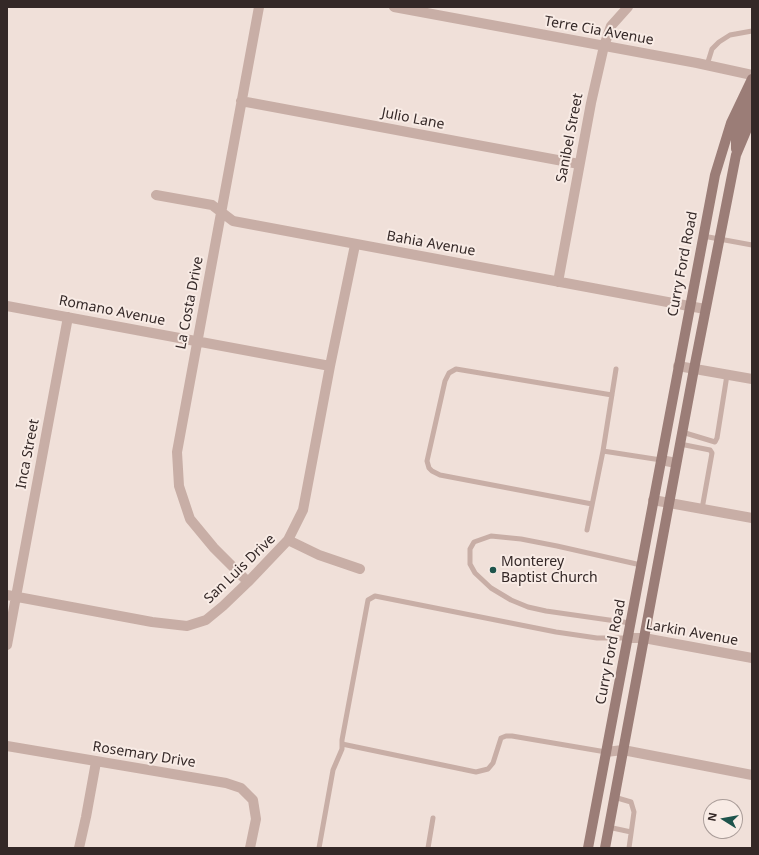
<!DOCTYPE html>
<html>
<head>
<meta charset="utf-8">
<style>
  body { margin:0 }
  #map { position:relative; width:759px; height:855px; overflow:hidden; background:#f0e0d9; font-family:"Noto Sans",sans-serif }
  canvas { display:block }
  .frame { position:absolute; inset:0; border:8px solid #342827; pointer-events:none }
  .north { position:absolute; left:703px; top:799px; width:40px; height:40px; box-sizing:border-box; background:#f8ebe5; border:1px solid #aa9d99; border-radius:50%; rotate:281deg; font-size:11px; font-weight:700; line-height:16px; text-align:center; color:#342827 }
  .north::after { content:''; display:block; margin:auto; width:14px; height:18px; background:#1e544c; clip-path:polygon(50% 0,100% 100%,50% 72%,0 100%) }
</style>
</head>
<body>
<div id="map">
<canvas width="759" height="855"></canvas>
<div class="frame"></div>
<div class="north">N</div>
</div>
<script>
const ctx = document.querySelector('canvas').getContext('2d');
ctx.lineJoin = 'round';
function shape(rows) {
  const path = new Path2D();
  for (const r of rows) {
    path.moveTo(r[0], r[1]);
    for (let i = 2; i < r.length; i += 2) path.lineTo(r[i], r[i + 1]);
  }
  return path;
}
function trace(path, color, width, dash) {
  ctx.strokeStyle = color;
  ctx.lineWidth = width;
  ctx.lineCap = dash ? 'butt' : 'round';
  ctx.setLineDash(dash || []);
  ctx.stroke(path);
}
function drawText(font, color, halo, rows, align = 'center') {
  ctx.font = font + ' "Noto Sans",sans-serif';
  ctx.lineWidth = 4;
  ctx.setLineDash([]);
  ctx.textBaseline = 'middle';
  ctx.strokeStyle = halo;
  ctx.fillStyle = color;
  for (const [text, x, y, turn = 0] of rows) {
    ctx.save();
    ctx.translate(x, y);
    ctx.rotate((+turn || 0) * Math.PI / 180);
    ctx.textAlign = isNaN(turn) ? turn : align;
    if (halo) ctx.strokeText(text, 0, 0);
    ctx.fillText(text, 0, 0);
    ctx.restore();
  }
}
trace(shape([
  [707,65,712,49,719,42,730,35,752,31],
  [703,236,752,245],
  [682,432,715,442,717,438,727,375],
  [680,444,710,450,712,453,702,509],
  [603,451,661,460],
  [592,504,440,475,432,471,429,468,427,461,445,381,449,373,456,369,612,395],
  [587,530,603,451,616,369],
  [630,623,546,611,528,607,511,600,491,588,475,573,470,564,470,549,474,542,491,536,521,539,557,546,641,565],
  [342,744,476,772,488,769,493,763,501,738,506,736,512,736,606,752],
  [614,797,631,802,634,812,629,848],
  [608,827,631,832],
  [319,848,333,770,342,749,342,740,368,600,375,596,556,632,597,638,628,638],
  [428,848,433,818]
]), '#c8aea6', 5);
trace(shape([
  [394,7,697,63,752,75],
  [241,101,579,164],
  [156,195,212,205,233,221,705,309],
  [558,282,591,103,604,46,611,26,628,7],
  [7,306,330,366],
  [661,460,676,463],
  [653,500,752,518],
  [288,540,319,555,360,569],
  [248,582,214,548,190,519,179,486,177,452,259,7],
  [7,595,152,622,187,626,206,620,223,606,248,582,288,540,303,510,330,366,355,245],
  [628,638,644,638,752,658],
  [7,645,68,317],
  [7,746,226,783,241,788,253,800,256,819,250,848],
  [606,752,623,750,752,775],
  [79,848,86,817,96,762]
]), '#c8aea6', 10);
trace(shape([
  [678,366,752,379]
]), '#c8aea6', 10);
trace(shape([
  [736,149,736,135,752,98],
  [588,848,715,175,731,123,752,79],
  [605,848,694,369,736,155,752,117]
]), '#9b7d77', 10);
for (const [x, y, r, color] of [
  [493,570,4,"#1e544c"]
]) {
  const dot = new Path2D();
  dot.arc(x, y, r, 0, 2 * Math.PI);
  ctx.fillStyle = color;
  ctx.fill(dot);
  trace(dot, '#f8ebe5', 1.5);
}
drawText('14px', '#342827', '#f8ebe5', [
  ["Terre Cia Avenue",599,31,10],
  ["Julio Lane",413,119,11],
  ["Sanibel Street",570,138,-79],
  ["Bahia Avenue",431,244,10],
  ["Curry Ford Road",683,264,-79],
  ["La Costa Drive",190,303,-79],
  ["Romano Avenue",112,311,11],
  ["Inca Street",28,454,-79],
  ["San Luis Drive",240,569,-44],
  ["Larkin Avenue",692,633,10],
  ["Curry Ford Road",611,652,-79],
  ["Rosemary Drive",144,755,9]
]);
drawText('14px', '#342827', '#f8ebe5', [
  ["Monterey",501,562],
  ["Baptist Church",501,578]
], 'left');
</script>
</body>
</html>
